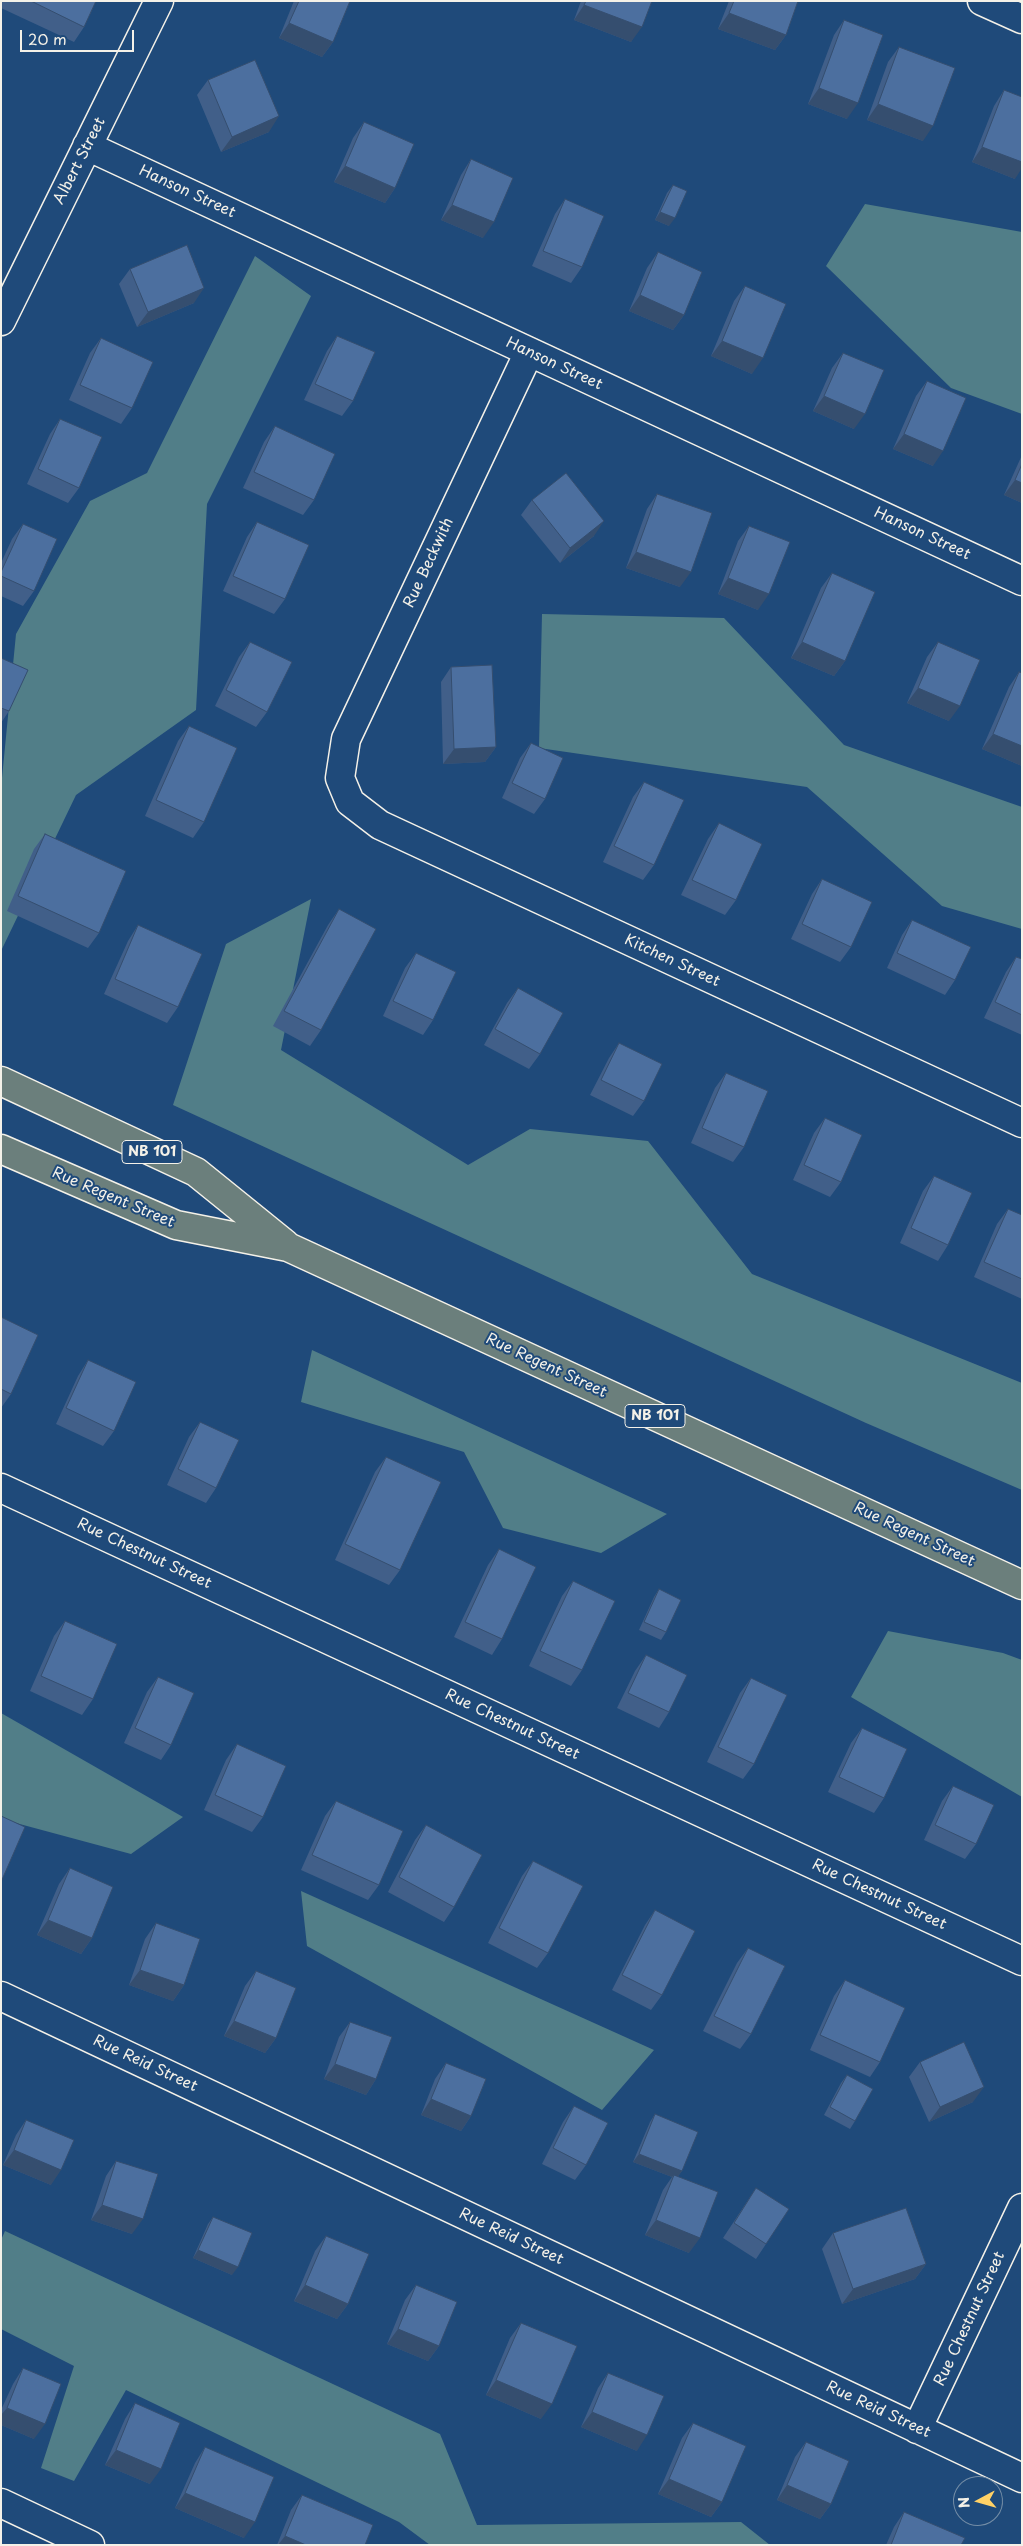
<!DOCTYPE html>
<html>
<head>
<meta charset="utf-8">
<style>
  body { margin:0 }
  #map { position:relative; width:1023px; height:2546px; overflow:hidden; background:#1f4a7a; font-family:"Playpen Sans",sans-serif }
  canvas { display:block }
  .frame { position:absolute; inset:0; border:2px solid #f4f1e8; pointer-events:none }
  .north { position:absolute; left:953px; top:2476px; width:50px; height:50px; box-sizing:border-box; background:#1f4a7a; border:1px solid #748da6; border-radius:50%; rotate:264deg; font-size:14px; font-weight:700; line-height:20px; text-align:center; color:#f4f1e8 }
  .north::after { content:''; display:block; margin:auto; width:18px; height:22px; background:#ffd166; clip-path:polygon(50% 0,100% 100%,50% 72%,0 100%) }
  .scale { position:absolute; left:20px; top:30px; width:114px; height:22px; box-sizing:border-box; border:2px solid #f4f1e8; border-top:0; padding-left:6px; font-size:15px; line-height:18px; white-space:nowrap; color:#f4f1e8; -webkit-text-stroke:4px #1f4a7a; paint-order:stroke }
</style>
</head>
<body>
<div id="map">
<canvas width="1023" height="2546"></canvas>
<div class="frame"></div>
<div class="north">N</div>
<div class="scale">20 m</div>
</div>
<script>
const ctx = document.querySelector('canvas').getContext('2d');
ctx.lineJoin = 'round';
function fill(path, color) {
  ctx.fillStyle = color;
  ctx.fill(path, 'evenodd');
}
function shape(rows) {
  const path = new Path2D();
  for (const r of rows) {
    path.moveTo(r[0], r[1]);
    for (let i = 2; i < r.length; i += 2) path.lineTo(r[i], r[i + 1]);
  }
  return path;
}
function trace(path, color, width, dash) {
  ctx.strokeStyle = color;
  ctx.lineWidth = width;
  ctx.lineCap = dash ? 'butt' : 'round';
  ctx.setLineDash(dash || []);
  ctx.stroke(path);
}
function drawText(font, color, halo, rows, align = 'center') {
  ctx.font = font + ' "Playpen Sans",sans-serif';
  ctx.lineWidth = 4;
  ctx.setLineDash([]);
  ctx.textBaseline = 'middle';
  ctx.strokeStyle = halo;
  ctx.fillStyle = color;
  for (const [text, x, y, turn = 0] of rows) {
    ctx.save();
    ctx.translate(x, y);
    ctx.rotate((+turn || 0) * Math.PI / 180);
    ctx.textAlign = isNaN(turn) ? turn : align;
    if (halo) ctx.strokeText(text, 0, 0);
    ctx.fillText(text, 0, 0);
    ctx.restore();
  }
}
fill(shape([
  [865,204,1022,232,1022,414,951,388,826,266],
  [255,256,311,296,207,504,196,710,76,795,1,951,1,788,16,634,90,501,147,473],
  [542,614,724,618,844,745,1022,807,1022,929,942,906,807,787,539,748],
  [311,899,281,1050,468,1165,530,1129,648,1141,752,1274,1022,1383,1022,1490,866,1423,173,1105,226,944],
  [312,1350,667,1514,601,1553,503,1528,464,1452,301,1402],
  [888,1631,1003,1653,1022,1660,1022,1797,851,1697],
  [1,1713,183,1817,131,1854,1,1819],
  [301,1891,654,2050,602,2110,307,1946],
  [5,2231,440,2434,477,2525,741,2522,770,2545,430,2545,399,2522,126,2390,74,2481,41,2468,74,2366,1,2329,1,2240]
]), '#517e88');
const street = shape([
  [982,1,1022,19],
  [87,146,1022,581],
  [1,321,159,1],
  [529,352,346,739,340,778,350,802,380,825,1022,1123],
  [1,1488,1022,1961],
  [1,1996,1022,2478],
  [917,2429,1022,2208],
  [1,2503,90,2545]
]);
const primary = shape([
  [1,1081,196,1172,285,1244],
  [1,1149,176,1225,288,1247,1022,1585]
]);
trace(street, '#f4f1e8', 31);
trace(primary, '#f4f1e8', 31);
trace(street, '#1f4a7a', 28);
trace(primary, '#6b7f7c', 28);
fill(shape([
  [2,1,96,1,84,27,74,42,1,8],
  [294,1,350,1,333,42,322,57,279,38],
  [581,1,652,1,631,42,574,20],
  [729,1,798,1,786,35,775,50,718,29],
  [844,20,847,119,808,104,834,35],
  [899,47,923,141,867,120,888,62],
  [208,80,269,132,221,152,197,95],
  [1004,90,1015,179,972,162,994,106],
  [364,122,395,188,385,203,334,182,353,138],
  [471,159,483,238,441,220,461,175],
  [673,185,669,226,655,220,667,193],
  [565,199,582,267,571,283,532,266,555,214],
  [658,252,684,315,673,330,629,311,647,268],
  [130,269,194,303,137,327,119,284],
  [745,286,752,374,711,356,734,301],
  [337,336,353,401,342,416,304,400,327,351],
  [101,338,132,408,121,424,69,400,90,353],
  [843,353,854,429,813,411,832,368],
  [927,381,933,466,893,449,916,396],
  [60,419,79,488,68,503,27,484,50,434],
  [275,426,314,500,303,515,243,488,264,442],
  [1022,455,1022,503,1004,495],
  [657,494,680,587,626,568,647,509],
  [532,500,594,536,560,563,521,515],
  [257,522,285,599,274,614,223,591,247,537],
  [23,524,34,591,23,606,1,596,1,563,12,539],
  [749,526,758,610,718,594,738,541],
  [832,573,845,661,834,676,791,658,821,588],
  [250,642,267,712,256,727,215,706,239,657],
  [938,642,949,721,907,703,927,657],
  [1,658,9,711,1,723],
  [451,667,496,747,485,762,443,764,441,682],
  [1019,672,1022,766,982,749,1009,687],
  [189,726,204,822,193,838,145,816,178,741],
  [531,743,545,799,534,814,502,798,520,758],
  [644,782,654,865,643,880,603,862,633,797],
  [719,823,736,900,725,915,681,895,708,839],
  [45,834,99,933,88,948,7,911,34,849],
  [822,879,851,947,840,962,791,939,812,894],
  [339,909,321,1030,310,1046,273,1026,328,925],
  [912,920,955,980,945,995,887,968,902,935],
  [138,925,178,1007,167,1023,104,994,128,941],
  [416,953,433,1020,423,1035,383,1016,405,968],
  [1016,957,1022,959,1022,1035,984,1018,1006,972],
  [518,988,540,1054,529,1069,484,1045,507,1003],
  [619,1043,644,1101,633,1116,590,1095,609,1058],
  [726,1073,744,1147,733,1162,691,1143,715,1088],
  [825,1118,841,1182,830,1197,793,1180,814,1133],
  [934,1176,948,1245,938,1261,900,1243,923,1191],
  [1008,1209,1022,1215,1022,1299,974,1277,997,1224],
  [1,1317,11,1394,1,1408],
  [88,1360,114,1431,103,1446,56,1424,78,1376],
  [200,1422,216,1488,206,1503,167,1485,189,1437],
  [386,1457,400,1570,389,1585,335,1560,375,1472],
  [499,1549,502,1639,492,1655,454,1637,488,1565],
  [573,1581,582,1670,571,1686,529,1666,562,1596],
  [659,1589,666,1632,661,1640,639,1630,654,1597],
  [65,1621,93,1699,82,1715,30,1691,54,1636],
  [646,1655,669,1712,659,1728,617,1708,635,1671],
  [158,1677,171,1745,161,1760,124,1743,147,1692],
  [751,1678,754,1764,743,1779,707,1762,740,1693],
  [862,1728,884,1798,874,1813,828,1792,851,1743],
  [237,1744,263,1817,252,1832,204,1810,226,1760],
  [953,1786,976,1844,965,1859,924,1840,942,1801],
  [336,1801,379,1885,368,1900,301,1870,325,1816],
  [426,1825,454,1907,444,1922,388,1892,415,1840],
  [533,1861,548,1953,537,1968,488,1943,522,1876],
  [70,1868,92,1938,81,1954,37,1935,59,1884],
  [655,1910,662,1995,651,2010,612,1990,645,1925],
  [156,1923,184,1985,173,2001,129,1985,145,1939],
  [748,1948,751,2034,740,2049,703,2031,737,1963],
  [256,1971,276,2038,265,2053,224,2036,245,1986],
  [845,1980,880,2062,870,2077,810,2050,834,1996],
  [350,2022,376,2079,366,2095,324,2079,339,2037],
  [920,2062,973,2102,929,2122,909,2077],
  [446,2063,471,2116,461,2131,421,2115,435,2079],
  [847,2075,855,2121,850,2129,824,2115,841,2083],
  [574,2106,586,2165,575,2180,542,2164,563,2122],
  [655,2114,682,2171,678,2176,689,2253,645,2235,663,2190,672,2177,633,2162,650,2122],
  [26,2120,51,2185,3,2165,16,2135],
  [116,2161,132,2234,91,2220,106,2176],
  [756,2188,766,2244,756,2259,723,2238],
  [213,2217,232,2275,193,2258,208,2224],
  [833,2233,926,2264,915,2279,842,2304,822,2249],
  [326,2236,348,2304,337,2319,294,2301,315,2251],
  [416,2285,439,2346,428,2361,387,2344,405,2300],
  [521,2323,541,2419,486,2395,510,2338],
  [23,2368,34,2439,1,2425,1,2410,13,2384],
  [608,2373,637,2451,581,2427,598,2388],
  [135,2403,150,2484,105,2465,125,2419],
  [693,2423,722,2502,711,2517,658,2494,682,2438],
  [806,2442,831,2504,820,2519,777,2500,795,2457],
  [205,2447,244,2538,175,2508,195,2463],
  [302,2495,365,2545,277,2545,291,2510],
  [904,2512,961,2545,886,2545,894,2527]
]), '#415f89');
fill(shape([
  [584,5,642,27,631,42,574,20],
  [729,13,786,35,775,50,718,29],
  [289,23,333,42,322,57,279,38],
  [819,88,858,103,847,119,808,104],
  [878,104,933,126,923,141,867,120],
  [279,116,269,132,221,152,232,137],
  [982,147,1022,162,1022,168,1015,179,972,162],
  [345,166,395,188,385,203,334,182],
  [452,205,494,222,483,238,441,220],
  [660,212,675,218,669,226,655,220],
  [204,288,194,303,137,327,148,312],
  [640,295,684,315,673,330,629,311],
  [722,341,763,358,752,374,711,356],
  [824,396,865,414,854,429,813,411],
  [904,434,943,451,933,466,893,449],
  [1015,480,1022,483,1022,503,1004,495],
  [604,521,594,536,560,563,570,548],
  [636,552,691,572,680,587,626,568],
  [728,578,769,594,758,610,718,594],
  [802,642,845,661,834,676,791,658],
  [918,688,960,706,949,721,907,703],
  [993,734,1022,746,1022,766,982,749],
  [496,747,485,762,443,764,454,749],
  [48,1920,92,1938,81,1954,37,1935],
  [140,1970,184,1985,173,2001,129,1985],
  [234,2021,276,2038,265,2053,224,2036],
  [335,2064,376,2079,366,2095,324,2079],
  [984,2087,973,2102,929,2122,940,2107],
  [431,2099,471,2116,461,2131,421,2115],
  [14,2150,61,2170,51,2185,3,2165],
  [639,2154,682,2171,676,2179,674,2175,672,2177,633,2162],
  [102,2205,143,2219,132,2234,91,2220],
  [656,2220,700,2238,689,2253,645,2235],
  [198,2250,238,2267,232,2275,193,2258],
  [926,2264,915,2279,842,2304,853,2289],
  [305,2285,348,2304,337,2319,294,2301],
  [398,2329,439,2346,428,2361,387,2344],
  [496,2380,552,2404,541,2419,486,2395],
  [7,2408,45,2424,34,2439,1,2425,1,2415],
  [592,2412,647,2435,637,2451,581,2427],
  [116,2450,161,2469,150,2484,105,2465],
  [669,2479,722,2502,711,2517,658,2494],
  [787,2485,831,2504,820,2519,777,2500],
  [185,2493,255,2522,244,2538,175,2508],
  [285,2536,306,2545,278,2545]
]), '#354e6f');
const building = shape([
  [31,1,96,1,84,27,31,1],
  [299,1,350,1,333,42,289,23,299,1],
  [586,1,652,1,642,27,584,5,586,1],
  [734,1,798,1,786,35,729,13,734,1],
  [844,20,883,35,858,103,819,88,844,20],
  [899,47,955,68,933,126,878,104,899,47],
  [255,60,279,116,232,137,208,80,255,60],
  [1004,90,1022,97,1022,162,982,147,1004,90],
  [364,122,414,144,395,188,345,166,364,122],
  [471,159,513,178,494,222,452,205,471,159],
  [673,185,687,191,675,218,660,212,673,185],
  [565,199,604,216,582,267,543,251,565,199],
  [187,245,204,288,148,312,130,269,187,245],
  [658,252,702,272,684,315,640,295,658,252],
  [745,286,786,304,763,358,722,341,745,286],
  [337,336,375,352,353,401,315,384,337,336],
  [101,338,153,362,132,408,80,385,101,338],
  [843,353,884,370,865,414,824,396,843,353],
  [927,381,966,398,943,451,904,434,927,381],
  [60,419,102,437,79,488,38,469,60,419],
  [275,426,335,454,314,500,254,472,275,426],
  [1022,464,1022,483,1015,480,1022,464],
  [566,473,604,521,570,548,532,500,566,473],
  [657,494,712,513,691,572,636,552,657,494],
  [257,522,309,545,285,599,233,576,257,522],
  [23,524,57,539,34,591,1,576,1,572,23,524],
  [749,526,790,542,769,594,728,578,749,526],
  [832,573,875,592,845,661,802,642,832,573],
  [250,642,292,662,267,712,226,690,250,642],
  [938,642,980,660,960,706,918,688,938,642],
  [1,658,28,670,9,711,1,708,1,658],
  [492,665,496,747,454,749,451,667,492,665],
  [1019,672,1022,673,1022,746,993,734,1019,672],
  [189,726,237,748,204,822,156,800,189,726],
  [531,743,563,758,545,799,512,783,531,743],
  [644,782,684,800,654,865,614,846,644,782],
  [719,823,762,844,736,900,692,880,719,823],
  [45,834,126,871,99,933,18,896,45,834],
  [822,879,872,902,851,947,802,924,822,879],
  [339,909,376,929,321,1030,284,1011,339,909],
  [912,920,971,947,955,980,897,953,912,920],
  [138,925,202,954,178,1007,115,979,138,925],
  [416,953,456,972,433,1020,393,1001,416,953],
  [1016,957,1022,959,1022,1015,995,1002,1016,957],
  [518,988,563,1013,540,1054,495,1029,518,988],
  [619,1043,662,1064,644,1101,601,1080,619,1043],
  [726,1073,768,1091,744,1147,702,1128,726,1073],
  [825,1118,862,1135,841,1182,804,1165,825,1118],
  [934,1176,972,1193,948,1245,911,1228,934,1176],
  [1008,1209,1022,1215,1022,1279,984,1262,1008,1209],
  [1,1317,38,1335,11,1394,1,1389,1,1317],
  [88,1360,136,1382,114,1431,66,1408,88,1360],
  [200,1422,239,1440,216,1488,178,1469,200,1422],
  [386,1457,441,1482,400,1570,345,1544,386,1457],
  [499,1549,536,1567,502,1639,465,1622,499,1549],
  [573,1581,615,1601,582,1670,540,1651,573,1581],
  [659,1589,681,1600,666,1632,644,1622,659,1589],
  [65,1621,117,1644,93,1699,41,1676,65,1621],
  [646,1655,687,1675,669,1712,628,1693,646,1655],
  [158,1677,194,1693,171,1745,135,1728,158,1677],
  [751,1678,787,1695,754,1764,718,1747,751,1678],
  [862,1728,907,1749,884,1798,839,1777,862,1728],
  [237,1744,286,1766,263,1817,215,1795,237,1744],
  [953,1786,994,1805,976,1844,935,1825,953,1786],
  [336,1801,403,1831,379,1885,312,1855,336,1801],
  [1,1816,25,1827,1,1882,1,1816],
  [426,1825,482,1855,454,1907,399,1877,426,1825],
  [533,1861,583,1886,548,1953,499,1928,533,1861],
  [70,1868,113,1887,92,1938,48,1920,70,1868],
  [655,1910,695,1931,662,1995,622,1975,655,1910],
  [156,1923,200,1939,184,1985,140,1970,156,1923],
  [748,1948,785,1966,751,2034,714,2016,748,1948],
  [256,1971,296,1988,276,2038,234,2021,256,1971],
  [845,1980,905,2008,880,2062,820,2035,845,1980],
  [350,2022,392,2037,376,2079,335,2064,350,2022],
  [964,2042,984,2087,940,2107,920,2062,964,2042],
  [446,2063,486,2079,471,2116,431,2099,446,2063],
  [847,2075,873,2089,855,2121,830,2107,847,2075],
  [574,2106,608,2123,586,2165,553,2148,574,2106],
  [655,2114,698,2132,682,2171,639,2154,655,2114],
  [26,2120,74,2140,61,2170,14,2150,26,2120],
  [116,2161,158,2174,143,2219,102,2205,116,2161],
  [674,2175,718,2192,700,2238,656,2220,674,2175],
  [756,2188,789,2209,766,2244,734,2223,756,2188],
  [906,2208,926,2264,853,2289,833,2233,906,2208],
  [213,2217,252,2233,238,2267,198,2250,213,2217],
  [326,2236,369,2254,348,2304,305,2285,326,2236],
  [416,2285,457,2302,439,2346,398,2329,416,2285],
  [521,2323,577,2346,552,2404,496,2380,521,2323],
  [23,2368,61,2384,45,2424,7,2408,23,2368],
  [608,2373,664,2396,647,2435,592,2412,608,2373],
  [135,2403,180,2423,161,2469,116,2450,135,2403],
  [693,2423,746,2446,722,2502,669,2479,693,2423],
  [806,2442,849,2461,831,2504,787,2485,806,2442],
  [205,2447,274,2477,255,2522,185,2493,205,2447],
  [302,2495,373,2525,365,2545,306,2545,285,2536,302,2495],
  [904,2512,965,2538,961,2545,891,2545,904,2512]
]);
fill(building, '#4c6f9f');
trace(building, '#354e6f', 1);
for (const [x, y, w] of [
  [152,1152,60],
  [655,1416,60]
]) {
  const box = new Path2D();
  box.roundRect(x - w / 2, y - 11.5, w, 23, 4);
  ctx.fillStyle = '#1f4a7a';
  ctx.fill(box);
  trace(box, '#f4f1e8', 1);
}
drawText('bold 14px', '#f4f1e8', null, [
  ["NB 101",152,1152],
  ["NB 101",655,1416]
]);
drawText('15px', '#f4f1e8', '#1f4a7a', [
  ["Albert Street",80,161,-63],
  ["Hanson Street",187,192,25],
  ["Hanson Street",554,364,25],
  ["Hanson Street",922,534,25],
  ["Rue Beckwith",429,563,-65],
  ["Kitchen Street",672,961,25],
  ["Rue Regent Street",113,1198,23],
  ["Rue Regent Street",546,1366,25],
  ["Rue Regent Street",914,1535,25],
  ["Rue Chestnut Street",144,1554,25],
  ["Rue Chestnut Street",512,1725,25],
  ["Rue Chestnut Street",879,1895,25],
  ["Rue Reid Street",145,2064,25],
  ["Rue Reid Street",511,2237,25],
  ["Rue Chestnut Street",970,2319,-65],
  ["Rue Reid Street",878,2410,25]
]);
</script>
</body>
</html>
